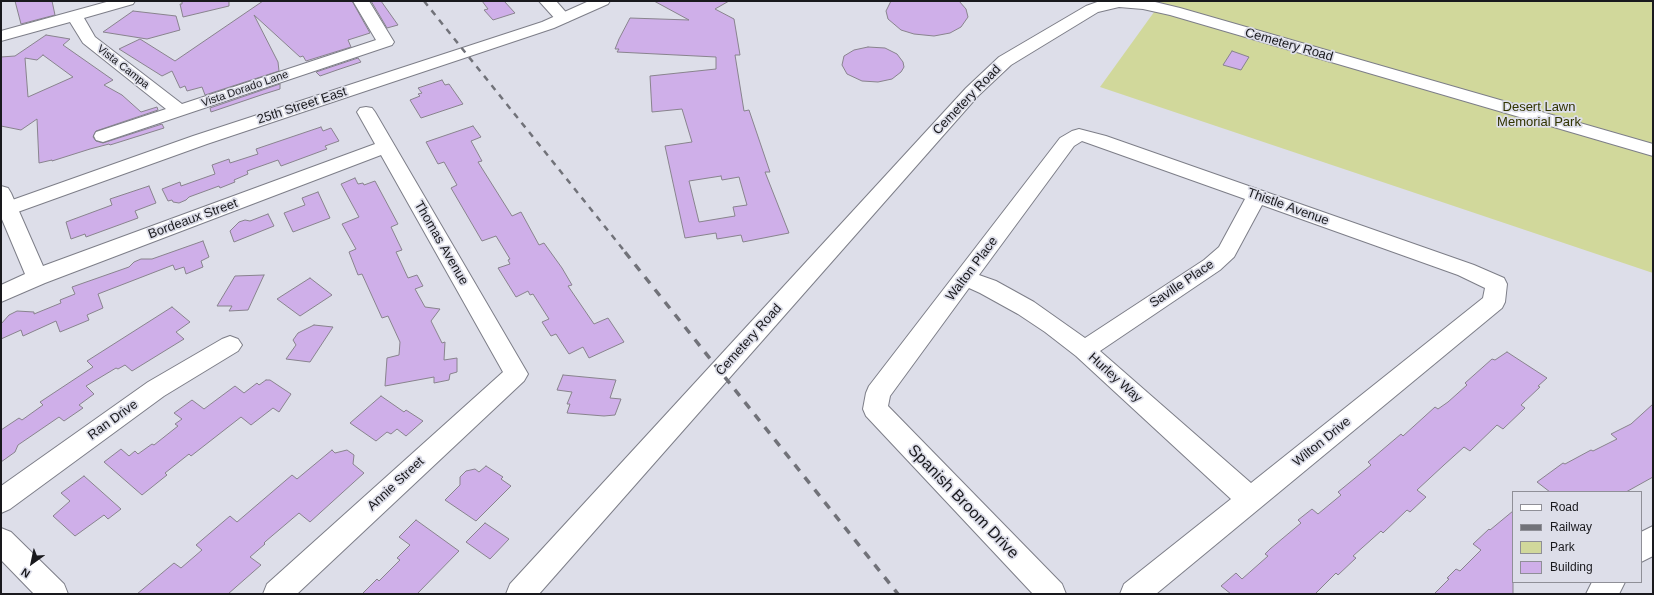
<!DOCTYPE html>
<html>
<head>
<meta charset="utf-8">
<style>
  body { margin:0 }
  #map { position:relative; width:1654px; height:595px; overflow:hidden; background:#dddee9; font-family:Arial,sans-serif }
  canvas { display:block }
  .frame { position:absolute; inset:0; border:2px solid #19191d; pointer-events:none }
  .legend { position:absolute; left:1512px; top:491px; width:130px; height:92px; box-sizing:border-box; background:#dddee9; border:1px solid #8f8f97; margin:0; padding:5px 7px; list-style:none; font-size:12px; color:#19191d }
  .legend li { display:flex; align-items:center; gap:8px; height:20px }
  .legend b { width:20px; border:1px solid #8f8f97 }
  .north { position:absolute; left:12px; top:543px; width:40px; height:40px; -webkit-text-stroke:3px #dddee9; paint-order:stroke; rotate:213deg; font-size:11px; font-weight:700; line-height:16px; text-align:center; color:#19191d }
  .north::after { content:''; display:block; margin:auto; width:14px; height:18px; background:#19191d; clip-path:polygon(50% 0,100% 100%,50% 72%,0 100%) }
</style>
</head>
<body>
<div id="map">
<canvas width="1654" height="595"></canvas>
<div class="frame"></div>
<ul class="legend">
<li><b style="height:5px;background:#fff"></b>Road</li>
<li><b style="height:5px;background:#717279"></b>Railway</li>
<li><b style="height:11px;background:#d1d89b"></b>Park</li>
<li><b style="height:11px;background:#cfafe9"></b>Building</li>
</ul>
<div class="north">N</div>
</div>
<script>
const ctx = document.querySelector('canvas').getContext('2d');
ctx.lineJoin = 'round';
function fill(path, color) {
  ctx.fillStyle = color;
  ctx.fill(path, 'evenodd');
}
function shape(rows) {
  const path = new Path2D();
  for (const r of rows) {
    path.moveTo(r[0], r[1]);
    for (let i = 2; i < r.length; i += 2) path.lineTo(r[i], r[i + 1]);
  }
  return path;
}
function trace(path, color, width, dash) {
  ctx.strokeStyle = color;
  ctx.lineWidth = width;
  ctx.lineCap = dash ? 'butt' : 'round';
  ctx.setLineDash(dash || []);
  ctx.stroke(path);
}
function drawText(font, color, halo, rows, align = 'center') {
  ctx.font = font + ' Arial,sans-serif';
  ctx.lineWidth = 3.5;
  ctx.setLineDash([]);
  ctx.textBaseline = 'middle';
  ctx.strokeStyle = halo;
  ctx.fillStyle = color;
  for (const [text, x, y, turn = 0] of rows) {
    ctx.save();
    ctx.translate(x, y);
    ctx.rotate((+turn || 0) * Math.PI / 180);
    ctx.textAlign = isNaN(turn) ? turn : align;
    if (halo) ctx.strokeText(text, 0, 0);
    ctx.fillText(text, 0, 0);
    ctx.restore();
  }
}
fill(shape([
  [1162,1,1653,1,1653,273,1100,87]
]), '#d1d89b');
const building = shape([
  [15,1,52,1,55,15,21,24,15,1],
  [182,1,229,1,229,6,183,17,180,4,182,4,182,1],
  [263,1,352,1,370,33,348,40,351,47,306,61,303,56,300,57,254,15,278,62,279,71,205,95,202,87,187,91,185,86,180,88,172,71,162,76,119,49,140,39,175,61,263,1],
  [371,1,381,1,398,25,387,28,371,1],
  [482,1,504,1,515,13,493,20,484,10,488,9,482,1],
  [654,1,729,1,715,9,734,19,740,55,735,55,744,111,749,110,770,172,765,172,789,233,743,242,741,235,717,239,716,233,685,238,665,146,692,142,682,109,652,112,650,76,716,69,716,57,617,52,619,49,615,49,619,39,630,18,689,20,654,1],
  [721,176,722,180,739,177,747,205,733,207,735,216,699,222,689,181,721,176],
  [891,1,959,1,966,9,968,17,961,27,950,33,934,36,914,34,901,30,888,19,886,11,891,1],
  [133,11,176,16,180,30,147,39,103,32,133,11],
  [46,35,70,39,63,45,113,80,104,85,122,95,141,112,157,107,158,110,96,131,93,137,96,141,103,143,162,124,164,128,110,145,109,144,90,149,52,161,52,160,39,163,37,119,21,130,1,126,1,57,15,56,46,35],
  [43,55,73,77,28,97,25,58,37,60,43,55],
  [868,47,885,48,897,54,903,62,904,67,901,72,892,79,878,82,862,81,847,74,842,65,844,56,854,50,868,47],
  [1232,51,1249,57,1241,70,1223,65,1232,51],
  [358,58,361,62,337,70,320,76,316,72,358,58],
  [442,80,445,85,449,84,463,104,421,118,410,100,420,96,418,94,422,93,418,88,442,80],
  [280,84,280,89,264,94,211,112,210,108,280,84],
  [473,126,481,137,471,141,482,161,478,162,512,216,521,212,539,245,544,243,562,268,572,285,568,286,594,324,608,318,624,342,589,358,583,347,569,354,556,334,551,336,542,322,549,319,533,294,530,295,528,291,516,297,498,268,510,264,508,260,510,259,496,236,482,241,451,188,457,185,444,162,438,164,426,142,473,126],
  [321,127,323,131,331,128,339,141,325,146,327,149,281,166,278,160,247,171,248,174,234,180,235,182,220,188,219,186,189,197,186,200,179,203,173,202,172,200,168,201,162,189,180,182,181,186,215,174,212,165,229,159,230,163,258,154,256,149,321,127],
  [355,178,358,184,363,183,364,185,375,181,398,224,391,227,402,250,396,252,408,278,417,275,423,286,415,289,425,307,440,309,431,321,442,343,445,342,444,360,457,358,457,372,450,374,449,380,434,383,434,377,385,386,387,358,399,355,400,342,388,316,382,318,362,274,358,275,349,252,356,249,342,224,359,217,341,184,355,178],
  [149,186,156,203,135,211,138,218,86,237,85,234,71,239,66,222,112,205,110,199,149,186],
  [318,192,330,218,293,232,284,213,305,205,302,198,318,192],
  [268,214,274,226,234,242,230,231,239,222,245,220,250,221,268,214],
  [203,241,209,257,201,261,203,267,186,274,184,267,175,270,173,265,98,294,103,308,87,315,89,320,60,332,56,321,23,336,21,330,1,339,1,324,9,315,17,311,34,312,34,314,61,303,60,300,75,294,72,287,129,267,134,262,141,259,152,259,203,241],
  [264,275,248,310,229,311,232,306,217,306,235,276,264,275],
  [310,278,332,295,300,316,277,299,310,278],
  [172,307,190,322,176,332,184,339,132,371,125,365,118,369,116,368,86,386,94,394,79,405,83,408,64,421,59,417,18,445,15,452,1,462,1,430,19,418,22,420,43,405,40,402,93,367,87,361,172,307],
  [314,325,333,327,310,362,286,359,296,345,293,340,298,333,314,325],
  [1507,352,1547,378,1538,386,1540,387,1521,405,1525,408,1503,429,1497,425,1470,451,1464,447,1444,465,1417,490,1426,497,1410,512,1407,510,1383,533,1381,531,1353,556,1356,558,1338,575,1336,573,1315,594,1231,594,1221,586,1236,573,1242,579,1268,556,1265,554,1270,549,1301,523,1298,520,1312,509,1318,514,1341,495,1338,492,1371,465,1368,462,1388,445,1401,434,1403,436,1435,407,1438,409,1448,402,1467,385,1465,383,1492,359,1495,360,1507,352],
  [563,375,616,380,610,398,621,399,615,415,604,416,567,413,570,404,567,404,572,392,557,390,563,375],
  [266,380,270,380,291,394,279,412,273,408,251,425,241,417,191,456,189,454,165,473,167,475,142,495,104,462,121,449,129,456,135,451,138,454,152,444,154,445,178,426,175,424,182,419,174,413,192,400,204,409,235,386,244,393,257,383,259,385,266,380],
  [381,396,404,412,406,410,423,421,406,436,397,429,391,434,387,432,376,441,350,423,381,396],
  [1653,404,1653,477,1626,492,1550,492,1537,482,1563,463,1565,464,1591,450,1593,451,1617,439,1611,434,1631,424,1653,404],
  [332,450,335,453,347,450,354,455,353,464,364,473,310,522,299,513,266,541,264,543,265,544,250,557,261,565,228,594,137,594,174,563,181,568,202,550,196,545,230,516,237,522,292,475,297,479,332,450],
  [486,466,503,477,501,479,511,486,476,521,445,500,460,485,460,477,466,471,475,469,479,472,486,466],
  [84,476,121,509,108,519,104,515,75,536,53,516,70,501,61,493,84,476],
  [1513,511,1513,594,1434,594,1449,579,1447,578,1456,569,1460,571,1481,550,1473,544,1489,529,1490,530,1513,511],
  [416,520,459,551,417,594,362,594,377,579,379,581,400,560,397,558,410,545,399,537,416,520],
  [485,523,509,539,490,559,466,542,485,523]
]);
fill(building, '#cfafe9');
trace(building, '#88838d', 1);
const minor = shape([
  [110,1,135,1,133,4,84,18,95,37,182,104,376,40,353,1,369,1,394,42,392,45,103,142,96,140,94,136,96,132,166,109,83,43,70,22,1,41,1,31,110,1],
  [539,1,556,1,571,18,569,21,563,23,557,21,539,1],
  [1100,1,1151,1,1180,8,1653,144,1653,156,1170,15,1143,9,1119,7,1098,12,1011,65,978,96,539,594,506,594,510,584,966,88,999,57,1086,6,1100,1],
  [366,107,372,108,375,112,528,374,524,381,297,594,263,594,267,584,503,372,381,155,45,283,1,302,1,285,25,274,1,217,1,186,8,188,11,193,43,266,375,144,357,112,360,108,366,107],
  [1079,129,1106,136,1474,265,1504,278,1507,284,1505,302,1502,308,1156,594,1120,594,1124,584,1231,499,1076,356,1045,332,1018,314,980,293,969,288,890,396,888,406,1062,584,1066,594,1033,594,866,416,863,409,866,393,869,386,1060,138,1072,131,1079,129],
  [1082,141,1245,199,1219,247,1204,260,1085,338,1034,302,996,281,979,275,1074,146,1082,141],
  [1262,205,1458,275,1485,288,1483,298,1251,483,1100,351,1220,270,1234,257,1262,205],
  [230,336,238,339,242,345,238,351,164,396,10,509,1,513,1,486,148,382,222,339,230,336],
  [1653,526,1653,556,1641,562,1641,532,1653,526],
  [1,528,11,532,64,584,68,594,34,594,1,560,1,528],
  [1592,582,1625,582,1619,594,1586,594,1592,582]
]);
const major = shape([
  [589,1,610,1,608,4,554,28,207,144,1,218,1,204,193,136,542,22,589,1]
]);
trace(minor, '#7d7e88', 2);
trace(major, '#7d7e88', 2);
fill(minor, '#fff');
fill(major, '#fff');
trace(shape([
  [424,1,626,253]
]), '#717279', 2.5, [6, 6]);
trace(shape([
  [625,252,898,594]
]), '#717279', 3.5, [8, 8]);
drawText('11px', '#19191d', '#dddee9', [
  ["Vista Campa",123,67,38],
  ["Vista Dorado Lane",245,89,-19]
]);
drawText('13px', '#19191d', '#dddee9', [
  ["Cemetery Road",1289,45,16],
  ["Cemetery Road",967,100,-46],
  ["25th Street East",302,106,-18],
  ["Thistle Avenue",1288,207,20],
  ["Bordeaux Street",193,219,-20],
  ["Thomas Avenue",441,243,60],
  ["Walton Place",972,269,-53],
  ["Saville Place",1182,284,-34],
  ["Cemetery Road",749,340,-48],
  ["Hurley Way",1115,378,42],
  ["Ran Drive",113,420,-36],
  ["Wilton Drive",1322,442,-39],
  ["Annie Street",396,484,-43]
]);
drawText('13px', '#313400', '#dddee9', [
  ["Desert Lawn",1539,107],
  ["Memorial Park",1539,122]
]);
drawText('16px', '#19191d', '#dddee9', [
  ["Spanish Broom Drive",963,502,46]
]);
</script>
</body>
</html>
